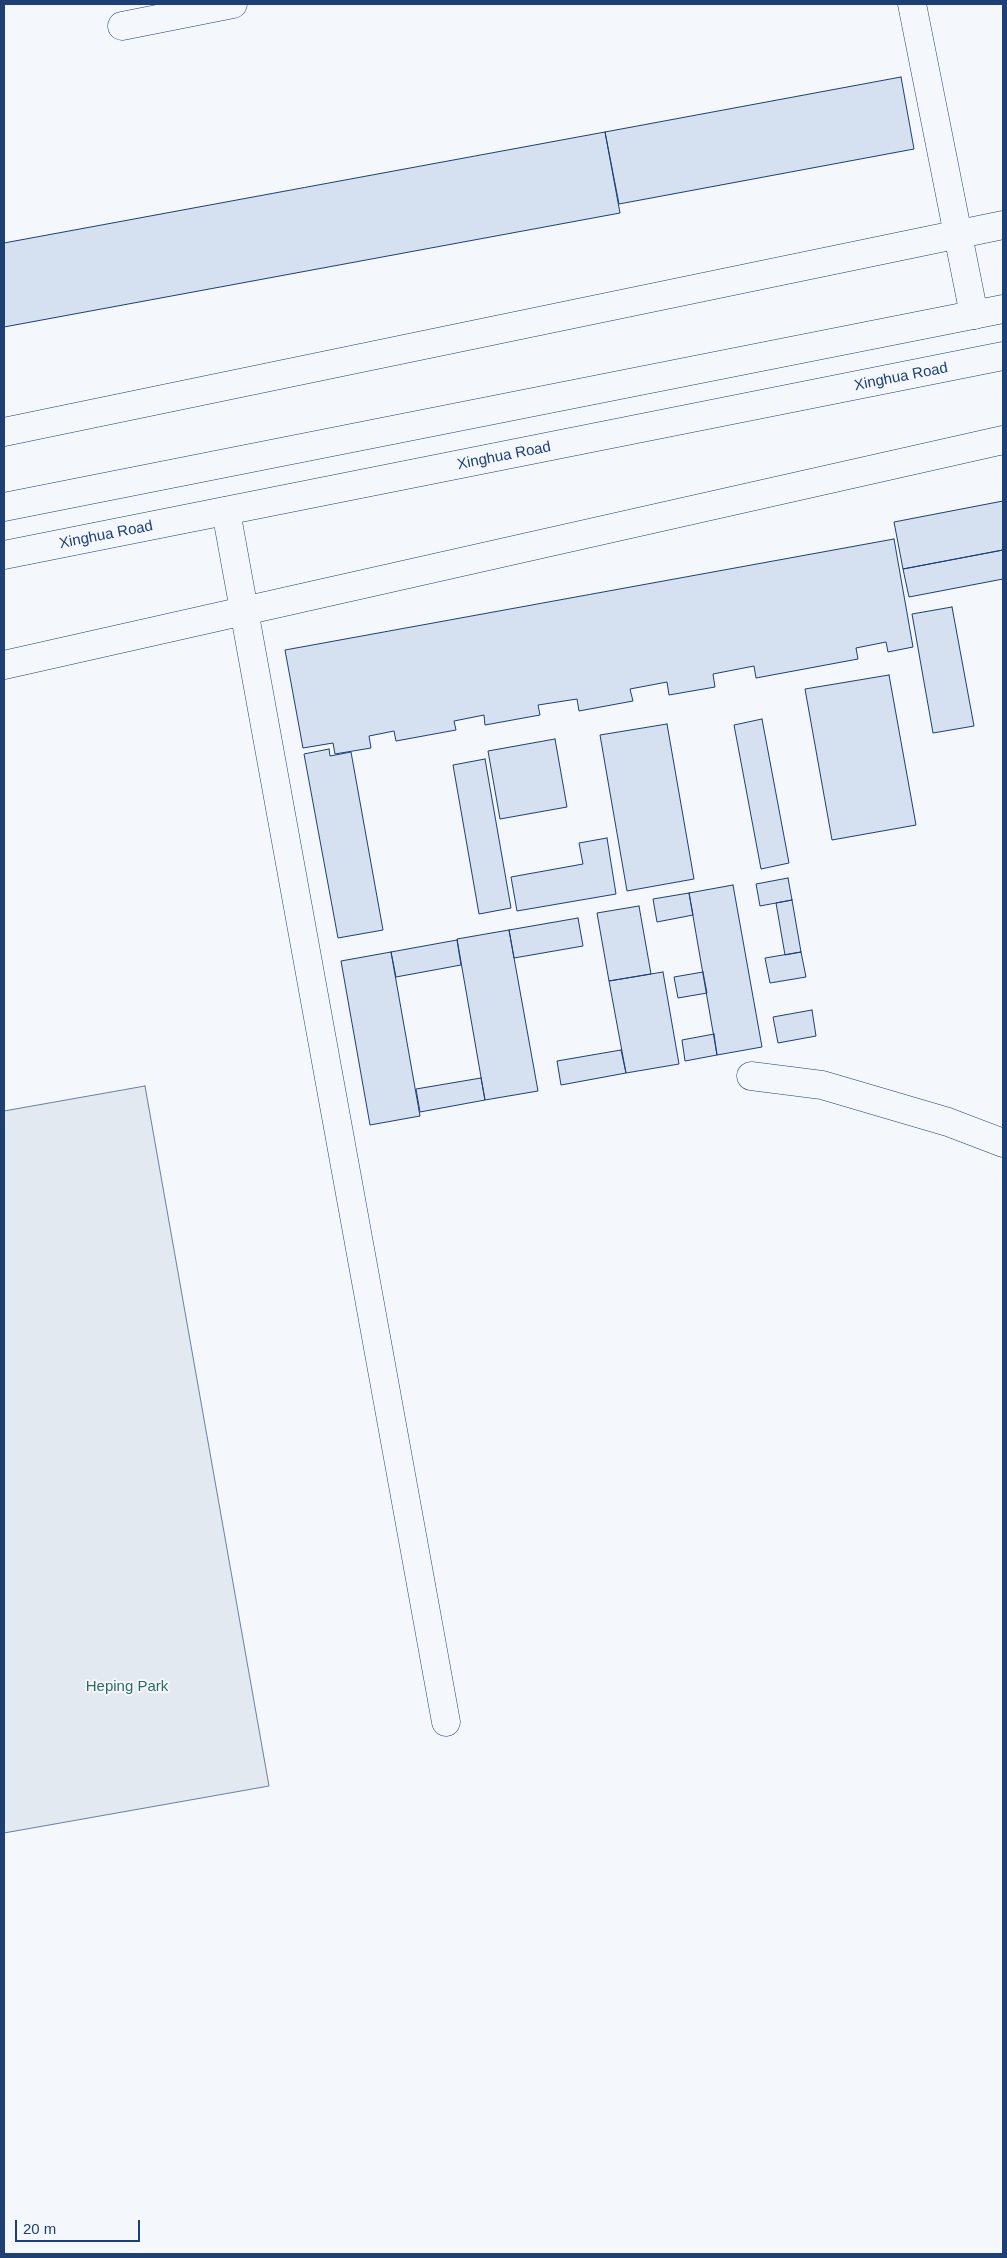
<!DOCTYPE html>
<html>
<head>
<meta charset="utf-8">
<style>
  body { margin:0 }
  #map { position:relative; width:1007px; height:2258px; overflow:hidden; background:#f4f7fb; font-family:Arial,sans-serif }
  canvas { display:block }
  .frame { position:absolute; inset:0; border:5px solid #1d3f73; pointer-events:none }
  .scale { position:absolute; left:15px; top:2220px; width:125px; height:22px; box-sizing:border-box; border:2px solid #1d3f73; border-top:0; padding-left:6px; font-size:15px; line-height:18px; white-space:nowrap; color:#1d3f73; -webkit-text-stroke:4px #f4f7fb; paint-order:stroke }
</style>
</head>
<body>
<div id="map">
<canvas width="1007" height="2258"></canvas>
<div class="frame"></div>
<div class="scale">20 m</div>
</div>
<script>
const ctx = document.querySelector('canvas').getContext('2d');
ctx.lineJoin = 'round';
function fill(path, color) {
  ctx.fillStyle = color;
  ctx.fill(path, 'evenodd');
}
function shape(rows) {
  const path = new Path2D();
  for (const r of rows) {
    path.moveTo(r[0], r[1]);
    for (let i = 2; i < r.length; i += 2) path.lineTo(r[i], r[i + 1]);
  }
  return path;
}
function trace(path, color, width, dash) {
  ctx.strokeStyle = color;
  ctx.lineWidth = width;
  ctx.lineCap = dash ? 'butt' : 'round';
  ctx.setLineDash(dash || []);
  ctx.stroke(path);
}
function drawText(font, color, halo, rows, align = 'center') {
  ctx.font = font + ' Arial,sans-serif';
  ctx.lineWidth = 4;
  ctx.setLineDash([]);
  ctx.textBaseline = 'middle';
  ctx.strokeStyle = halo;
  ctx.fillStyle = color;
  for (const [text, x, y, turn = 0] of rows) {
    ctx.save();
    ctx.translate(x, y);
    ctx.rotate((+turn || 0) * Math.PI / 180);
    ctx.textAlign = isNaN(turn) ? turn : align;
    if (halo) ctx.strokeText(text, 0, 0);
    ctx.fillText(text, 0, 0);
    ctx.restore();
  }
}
const green = shape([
  [145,1086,269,1786,4,1833,4,1111,145,1086]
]);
fill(green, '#e3e9f0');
trace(green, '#687fa3', 1);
const building = shape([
  [901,77,914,149,619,204,605,132,901,77],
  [605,132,620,213,4,327,4,243,605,132],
  [1003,501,1003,550,903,569,894,522,1003,501],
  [894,539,913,647,888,652,886,642,856,648,858,659,756,678,754,666,713,674,715,687,669,695,667,682,630,689,633,701,579,711,577,699,538,705,540,715,485,725,484,715,454,721,456,730,396,741,394,731,369,736,371,748,335,754,333,743,303,748,285,650,894,539],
  [1003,550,1003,579,909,597,903,569,1003,550],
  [952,607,974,726,933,733,912,614,952,607],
  [889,675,916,825,832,840,805,689,889,675],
  [762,719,789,863,761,869,734,725,762,719],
  [667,724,694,879,627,891,600,735,667,724],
  [555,739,567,807,500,819,488,751,555,739],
  [329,749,330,756,351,752,383,930,338,938,304,754,329,749],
  [485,759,511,908,479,914,453,765,485,759],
  [607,838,616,894,517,911,511,877,583,864,579,843,607,838],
  [788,878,792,900,760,906,756,884,788,878],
  [733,885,762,1047,717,1055,689,893,733,885],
  [689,893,693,915,657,922,653,899,689,893],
  [792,900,801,952,785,955,776,903,792,900],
  [639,906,651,974,609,981,597,913,639,906],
  [578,918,583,946,514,958,509,930,578,918],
  [509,930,538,1091,485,1100,457,939,509,930],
  [457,940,461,965,396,977,391,952,457,940],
  [391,952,420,1116,370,1125,341,961,391,952],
  [801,952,806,977,770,983,765,958,801,952],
  [663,972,679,1064,626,1073,609,981,663,972],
  [703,972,707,993,678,998,674,977,703,972],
  [812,1010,816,1036,778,1043,773,1017,812,1010],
  [714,1034,717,1055,685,1061,682,1040,714,1034],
  [621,1050,626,1073,561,1085,557,1061,621,1050],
  [481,1078,485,1100,420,1112,416,1089,481,1078]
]);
fill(building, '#d5e0f0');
trace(building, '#1d3f73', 1);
const street = shape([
  [912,4,974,315],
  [122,26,233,4],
  [4,432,1003,225],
  [226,511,446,1722],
  [4,665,1003,440],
  [751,1076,822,1085,948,1122,1003,1143]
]);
const secondary = shape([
  [4,507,1003,309],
  [4,555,1003,356]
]);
trace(street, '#1d3f73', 29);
trace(secondary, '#1d3f73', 29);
trace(street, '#f4f7fb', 28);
trace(secondary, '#f4f7fb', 28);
drawText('15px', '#1d3f73', '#f4f7fb', [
  ["Xinghua Road",901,377,-11],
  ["Xinghua Road",504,456,-11],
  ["Xinghua Road",106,535,-11]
]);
drawText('15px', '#2c6c60', '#f4f7fb', [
  ["Heping Park",127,1687]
]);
</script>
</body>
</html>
